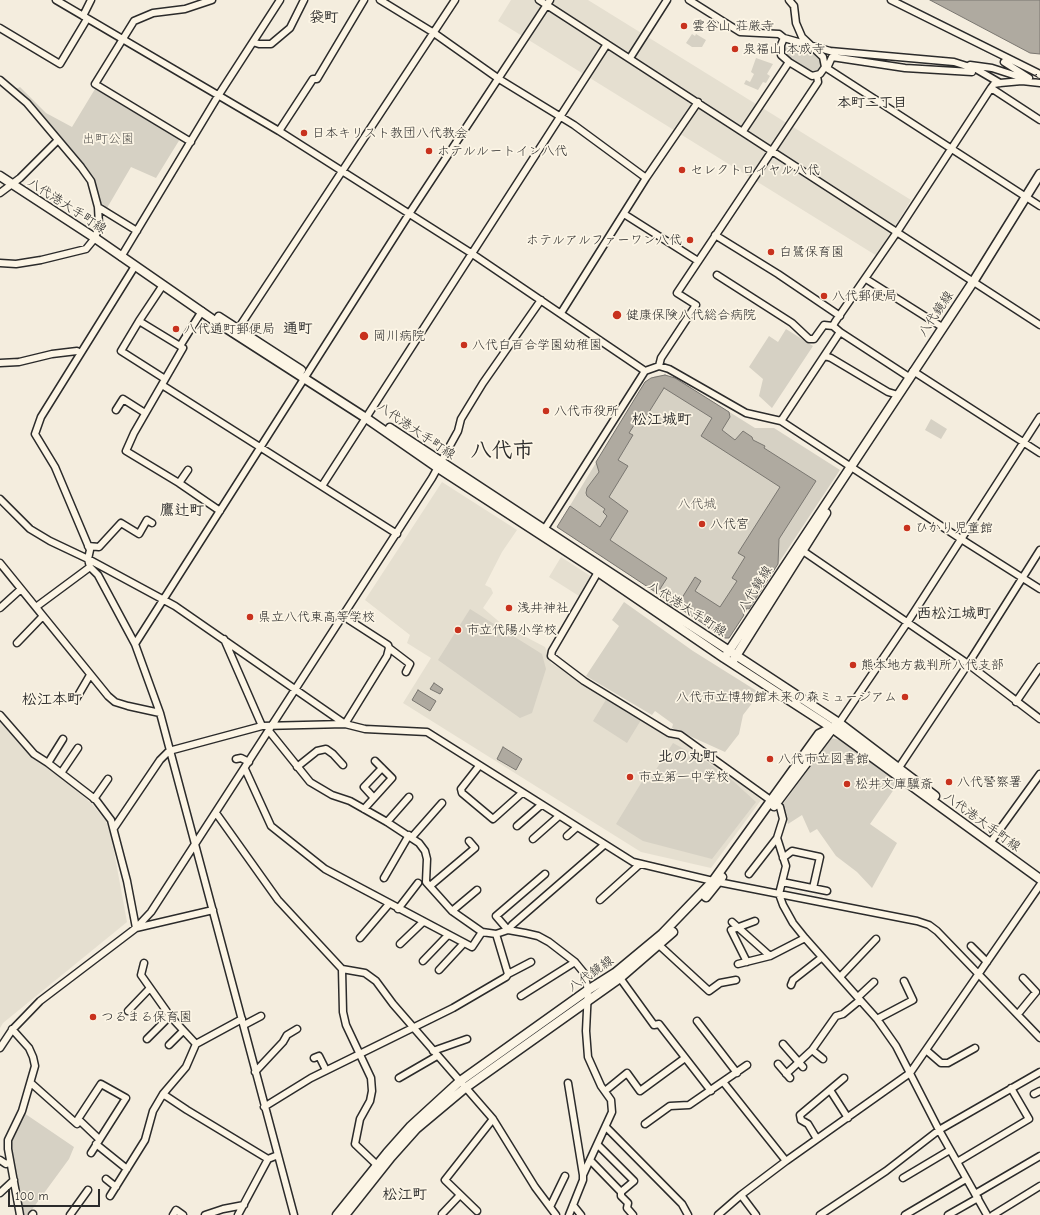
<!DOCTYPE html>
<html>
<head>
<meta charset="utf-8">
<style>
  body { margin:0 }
  #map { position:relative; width:1040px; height:1215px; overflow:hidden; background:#f4edde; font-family:"Comic Neue",sans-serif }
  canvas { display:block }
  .scale { position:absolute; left:8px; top:1189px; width:92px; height:18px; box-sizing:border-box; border:2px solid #2b2b2b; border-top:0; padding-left:5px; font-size:12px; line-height:14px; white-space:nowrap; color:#2b2b2b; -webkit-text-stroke:3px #fcf5e5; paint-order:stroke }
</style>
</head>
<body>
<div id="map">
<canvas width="1040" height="1215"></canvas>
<div class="scale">100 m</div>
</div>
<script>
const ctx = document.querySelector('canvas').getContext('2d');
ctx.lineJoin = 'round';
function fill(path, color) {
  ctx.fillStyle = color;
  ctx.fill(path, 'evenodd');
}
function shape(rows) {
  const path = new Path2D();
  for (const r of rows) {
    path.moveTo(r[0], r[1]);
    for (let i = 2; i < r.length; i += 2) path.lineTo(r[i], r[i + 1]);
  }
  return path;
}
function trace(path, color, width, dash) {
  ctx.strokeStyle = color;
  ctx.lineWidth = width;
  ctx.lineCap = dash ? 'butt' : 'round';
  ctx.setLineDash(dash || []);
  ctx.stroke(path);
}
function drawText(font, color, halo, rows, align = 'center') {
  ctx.font = font + ' "Comic Neue","Klee One",sans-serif';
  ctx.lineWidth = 3.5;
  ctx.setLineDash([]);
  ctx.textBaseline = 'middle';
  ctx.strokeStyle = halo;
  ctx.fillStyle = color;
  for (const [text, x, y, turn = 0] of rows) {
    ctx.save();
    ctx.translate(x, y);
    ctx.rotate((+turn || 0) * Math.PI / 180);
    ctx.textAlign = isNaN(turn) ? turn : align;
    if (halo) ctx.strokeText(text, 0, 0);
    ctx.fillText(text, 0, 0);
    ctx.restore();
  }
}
fill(shape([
  [511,0,588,0,911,200,877,256,498,21],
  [442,482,517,530,502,552,485,585,491,588,493,593,483,608,503,625,545,647,551,663,674,738,678,736,729,773,761,800,711,868,641,852,403,703,431,658,407,643,410,635,365,600],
  [561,557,592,577,579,596,549,577],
  [0,720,33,757,47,766,91,803,106,821,111,835,127,922,3,1023,0,1028]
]), '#e5dfd0');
fill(shape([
  [692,34,695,36,696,34,706,40,702,47,692,47,686,43],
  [789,42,793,42,798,49,803,51,804,47,820,57,822,66,820,71,812,73,785,56,784,52],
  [756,58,773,64,767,74,770,76,766,83,763,82,758,90,744,84,746,80,750,82,754,74,751,72],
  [20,87,46,113,72,127,95,89,180,139,156,178,131,167,107,208,99,201,94,180,89,171,14,90],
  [786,329,813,346,772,408,759,396,763,379,749,367,769,336,778,342],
  [663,375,675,378,755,428,774,428,840,470,729,638,725,638,557,527,645,382,655,376],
  [931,419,947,429,941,439,925,430],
  [624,602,693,651,760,693,743,715,739,734,725,752,672,728,673,724,655,711,652,715,586,676,619,626,612,620],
  [470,609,542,654,546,669,532,713,520,718,438,660],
  [607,698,641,720,627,743,593,721],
  [831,738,840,740,899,782,870,824,897,843,872,888,857,872,836,856,817,829,810,833,802,815,788,824,783,804],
  [673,743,704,760,733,781,756,802,712,859,643,841,616,824,643,780,648,782],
  [24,1113,74,1147,69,1159,28,1215,20,1215,9,1137]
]), '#d6d1c4');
const water = shape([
  [930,0,1040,0,1040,54,1030,53,930,0],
  [665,375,675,378,729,412,730,417,722,430,735,440,743,431,752,437,753,440,765,446,764,448,816,481,779,539,778,564,749,609,747,608,743,614,744,615,729,638,725,638,684,611,667,603,666,599,557,527,570,506,600,527,607,516,603,512,605,509,587,496,586,493,587,488,599,472,596,462,645,382,651,378,665,375],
  [664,388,712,418,701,436,780,487,738,553,745,557,732,578,737,581,720,607,695,591,701,581,695,577,680,601,673,597,660,589,667,578,610,540,628,511,609,497,628,466,618,460,633,435,629,433,639,417,644,420,664,388],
  [434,683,443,689,440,694,430,689,434,683],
  [418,690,436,701,430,711,412,700,418,690],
  [503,747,522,759,516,770,497,759,503,747]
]);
fill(water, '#afaaa0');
trace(water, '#7a7771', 1);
const minor = shape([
  [56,0,279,131,471,253,645,371],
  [380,0,434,33,499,79,574,125,646,178],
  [539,0,1040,325],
  [689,0,740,32,779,34,784,38,781,45,781,55,789,62,812,76,820,74,825,67,1040,206],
  [789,0,794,6,796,23,802,37,823,57,825,67],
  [891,0,1040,74],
  [83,16,91,0],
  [0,28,60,64,87,19],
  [784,38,830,51,954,62,976,69,1000,83],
  [253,42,259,44,271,44,290,28,304,0],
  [630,58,667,0],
  [1004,62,1029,78],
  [970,65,992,68,1029,80],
  [825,67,828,66,832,57,905,68,972,72],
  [0,80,27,103,81,167,91,181,98,207,99,225,95,238,86,249,41,260,16,264,0,263],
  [991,88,1040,120],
  [279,131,313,79,317,79,364,0],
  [743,131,789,62],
  [191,142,95,84,134,21,153,13,185,9,212,0],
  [0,193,20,178,58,140],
  [98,207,137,231],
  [624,214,698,261],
  [715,235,778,274,840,316],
  [121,257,218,96,280,0],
  [135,266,41,417,35,434,55,467,90,550,88,559,90,567,98,575,135,644,160,713,294,1215],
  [717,275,792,323,809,339,814,339,824,325,833,326],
  [866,279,942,327],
  [163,285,139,321,180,346],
  [202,311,180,346,183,348,134,433,126,451,179,483,220,511],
  [561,313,646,178,698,102],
  [139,321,121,351,165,379],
  [236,332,455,0],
  [840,332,909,377],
  [825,356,831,358,888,392,898,395],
  [0,363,19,362,52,354,77,351,80,353],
  [659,366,661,358,696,305,677,293,818,82,817,76],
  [913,371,1040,453],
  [162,385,397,534],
  [116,410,123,399,145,413],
  [781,421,840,332,833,326,835,322,897,232,991,88,994,84,1000,83,1022,81,1040,83],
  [179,483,188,470],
  [322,486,607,44],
  [0,499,30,529,50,541,88,559,175,606,345,724,365,729,427,732,633,862,713,881,917,921,929,925,937,931,1040,1038],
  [542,533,645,371,659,366,669,369,746,413,781,421,961,539,1040,589],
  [88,546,99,547,121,523,139,534,147,520,152,523],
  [803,551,968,664,1040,719],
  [0,563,108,696,115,702,128,706,160,713],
  [598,572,552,651,551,656,584,681,669,733,680,735,780,807,783,819,777,838,786,866,779,894,783,905,793,923,805,938,877,1019,896,1046,939,1130,987,1215],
  [36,607,90,567],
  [0,608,21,589],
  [224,639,262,726],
  [17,643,43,616],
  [135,644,409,214,550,0],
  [389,648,410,664,406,672],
  [76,699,90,675],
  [1016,702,1040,667],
  [0,715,34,754,48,763,96,800,111,820,127,881,136,928,213,910],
  [839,723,907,623,1040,417],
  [269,731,310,782,332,795,350,801,387,822,419,843,425,851,427,859,426,882,452,911,482,932],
  [236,759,241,758,249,762],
  [48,763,63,739],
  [479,766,461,789,462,793,493,819,522,793],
  [297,767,317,751,326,749,333,754,343,765],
  [245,769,271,826,325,869,472,947,482,932,496,934,508,930,525,933,538,936,549,942,575,962,584,973,588,990,586,1031,588,1057,601,1086,611,1100,612,1112,583,1175,583,1180,569,1215],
  [896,772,968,664,1040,550],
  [61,773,78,748],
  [374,798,364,787,382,768],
  [94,799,108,779],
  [364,809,392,778,375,761],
  [216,813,278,900,342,969,365,973,376,981,393,1004,493,1119,535,1187,556,1215],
  [387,822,409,797],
  [517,826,541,805],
  [114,828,160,760,169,751,262,726,345,724,387,656,389,648,388,645,343,616],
  [567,836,577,827],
  [412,837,442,803],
  [533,839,559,816],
  [990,843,1040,774],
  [783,858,792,851,820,857,813,888],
  [749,874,777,838],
  [384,878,409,835],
  [782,882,827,891],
  [430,886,475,848,469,841],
  [600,900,640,864],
  [398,909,418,883],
  [452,911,477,890],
  [732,922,770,956],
  [508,930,512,925,604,845],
  [508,930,496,916,545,874],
  [360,938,389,904],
  [400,944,423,922],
  [659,945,709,991,720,983,736,980],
  [971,946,987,962],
  [423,961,448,935],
  [747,962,731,930,755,921],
  [144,963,141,975,170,1016,196,1044,242,1019],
  [738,964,770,956,805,938],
  [342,969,343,1012,346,1025,371,1078,372,1091,370,1101,360,1119,355,1144,377,1165],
  [439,970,464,943],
  [508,974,531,962],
  [840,977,876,939],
  [620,978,654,1025,659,1024,711,1091],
  [791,985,793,980,821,958],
  [521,996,575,962],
  [858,997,874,982],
  [128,1011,150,988],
  [1018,1014,1036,992,1023,978],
  [877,1019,913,1000,904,981],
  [697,1021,737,1073],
  [244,1025,261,1016],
  [12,1029,29,1048,33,1057,35,1066,22,1111,8,1140,8,1149,20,1215],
  [147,1039,170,1016],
  [783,1044,803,1067],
  [169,1045,182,1032],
  [0,1048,12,1030,40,1001,136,928,151,912,432,478,458,431,461,419,483,383,541,300],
  [812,1050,823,1059],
  [926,1050,941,1063,948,1063,975,1048],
  [433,1051,467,1039],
  [314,1058,319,1056,326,1070],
  [778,1064,790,1078],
  [255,1072,283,1042,287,1035,297,1029],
  [786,1074,812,1050,836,1016,843,1014,860,1000],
  [399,1078,437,1056],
  [31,1083,77,1124],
  [568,1083,583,1175],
  [724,1083,786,1161],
  [830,1090,848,1118],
  [605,1091,627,1073,640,1091,685,1058],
  [163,1094,187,1110,268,1159],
  [1034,1094,1040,1091],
  [264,1107,311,1078,453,1008,506,977,508,974,496,934],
  [645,1124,670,1106,689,1105,747,1065],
  [606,1127,682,1204,688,1215],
  [817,1139,808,1124,801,1120,800,1115,844,1078],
  [96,1144,127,1169],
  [598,1145,634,1181,621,1192],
  [91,1153,126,1098,101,1084,78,1119,99,1139],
  [0,1160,6,1164,10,1162],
  [590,1160,621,1192,621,1196,628,1203,627,1208,633,1215],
  [957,1162,1029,1119,1011,1088],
  [903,1178,950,1150],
  [106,1179,116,1187],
  [0,1193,14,1180],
  [975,1194,1040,1156],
  [741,1195,756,1215],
  [110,1196,145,1140,153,1111,163,1094,186,1067,196,1044],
  [573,1205,581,1215],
  [550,1207,565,1176],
  [477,1211,445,1180,493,1119],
  [442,1214,460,1195],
  [32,1215,33,1214],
  [70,1215,88,1190],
  [173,1215,176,1210,183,1215],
  [205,1215,223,1209,244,1205],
  [238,1215,268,1159,278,1155],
  [718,1215,741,1195,786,1161,910,1073,1040,885],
  [820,1215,886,1171,939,1130,1040,1072],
  [905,1215,966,1179],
  [948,1215,978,1198],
  [993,1215,1040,1186]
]);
const major = shape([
  [0,176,95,238,212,319,366,418,438,468,598,572,724,658,832,728,1040,879],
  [219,317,301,370],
  [390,428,839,723,935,796],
  [727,654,973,282,1040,174],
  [734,659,826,513],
  [774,806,832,729],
  [706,897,722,877],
  [337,1215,387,1153,411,1126,459,1082,588,990,615,973,662,934,713,881,819,734,835,726],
  [345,1215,391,1157,416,1129,465,1088,620,978,673,932]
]);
trace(minor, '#2b2b2b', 9);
trace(major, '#2b2b2b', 11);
trace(minor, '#fcf5e5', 6);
trace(major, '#fcf5e5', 8);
const minorBridge = shape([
  [1040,75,1040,74]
]);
trace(minorBridge, '#2b2b2b', 9, []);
trace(minorBridge, '#fcf5e5', 6);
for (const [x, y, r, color] of [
  [684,26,4,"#c8321e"],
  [735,49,4,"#c8321e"],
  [304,133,4,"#c8321e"],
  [429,151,4,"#c8321e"],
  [682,170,4,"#c8321e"],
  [690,240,4,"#c8321e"],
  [771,252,4,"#c8321e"],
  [824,296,4,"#c8321e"],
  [617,315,5,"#c8321e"],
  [176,329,4,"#c8321e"],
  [364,336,5,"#c8321e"],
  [464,345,4,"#c8321e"],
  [546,411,4,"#c8321e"],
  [702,524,4,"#c8321e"],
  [907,528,4,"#c8321e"],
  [509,608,4,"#c8321e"],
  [250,617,4,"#c8321e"],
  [458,630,4,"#c8321e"],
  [853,665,4,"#c8321e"],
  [905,697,4,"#c8321e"],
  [770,759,4,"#c8321e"],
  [630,777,4,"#c8321e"],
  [949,782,4,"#c8321e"],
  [847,784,4,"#c8321e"],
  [93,1017,4,"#c8321e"]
]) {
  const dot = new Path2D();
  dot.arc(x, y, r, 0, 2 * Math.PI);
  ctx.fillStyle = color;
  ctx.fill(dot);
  trace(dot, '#fcf5e5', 1.5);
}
drawText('13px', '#2b2b2b', '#fcf5e5', [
  ["雲谷山 荘厳寺",692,26],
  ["泉福山 本成寺",743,49],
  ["日本キリスト教団八代教会",312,133],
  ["ホテルルートイン八代",437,151],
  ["セレクトロイヤル八代",690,170],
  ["ホテルアルファーワン八代",682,240,"right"],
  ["白鷺保育園",779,252],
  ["八代郵便局",832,296],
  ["健康保険八代総合病院",626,315],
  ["八代通町郵便局",184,329],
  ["岡川病院",373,336],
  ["八代白百合学園幼稚園",472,345],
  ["八代市役所",554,411],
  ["八代宮",710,524],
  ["ひかり児童館",915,528],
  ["浅井神社",517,608],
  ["県立八代東高等学校",258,617],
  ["市立代陽小学校",466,630],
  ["熊本地方裁判所八代支部",861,665],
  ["八代市立博物館未来の森ミュージアム",897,697,"right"],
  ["八代市立図書館",778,759],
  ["市立第一中学校",638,777],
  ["八代警察署",957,782],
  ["松井文庫驥斎",855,784],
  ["つるまる保育園",101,1017]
], 'left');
drawText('13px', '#565451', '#fcf5e5', [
  ["出町公園",108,139],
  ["八代城",697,504]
]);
drawText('13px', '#2b2b2b', '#fcf5e5', [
  ["八代港大手町線",67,206,33],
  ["八代鏡線",936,314,-56],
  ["八代港大手町線",416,431,34],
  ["八代鏡線",755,589,-57],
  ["八代港大手町線",687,609,33],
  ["八代港大手町線",982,822,36],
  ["八代鏡線",591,974,-35]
]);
drawText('bold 14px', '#2b2b2b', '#fcf5e5', [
  ["本町二丁目",872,103]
]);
drawText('bold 15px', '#2b2b2b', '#fcf5e5', [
  ["袋町",324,18],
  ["通町",298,329],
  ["松江城町",662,420],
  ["鷹辻町",182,511],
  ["西松江城町",954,614],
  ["松江本町",52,700],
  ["北の丸町",688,757],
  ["松江町",405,1195]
]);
drawText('bold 21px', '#2b2b2b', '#fcf5e5', [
  ["八代市",502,451]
]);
</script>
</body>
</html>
